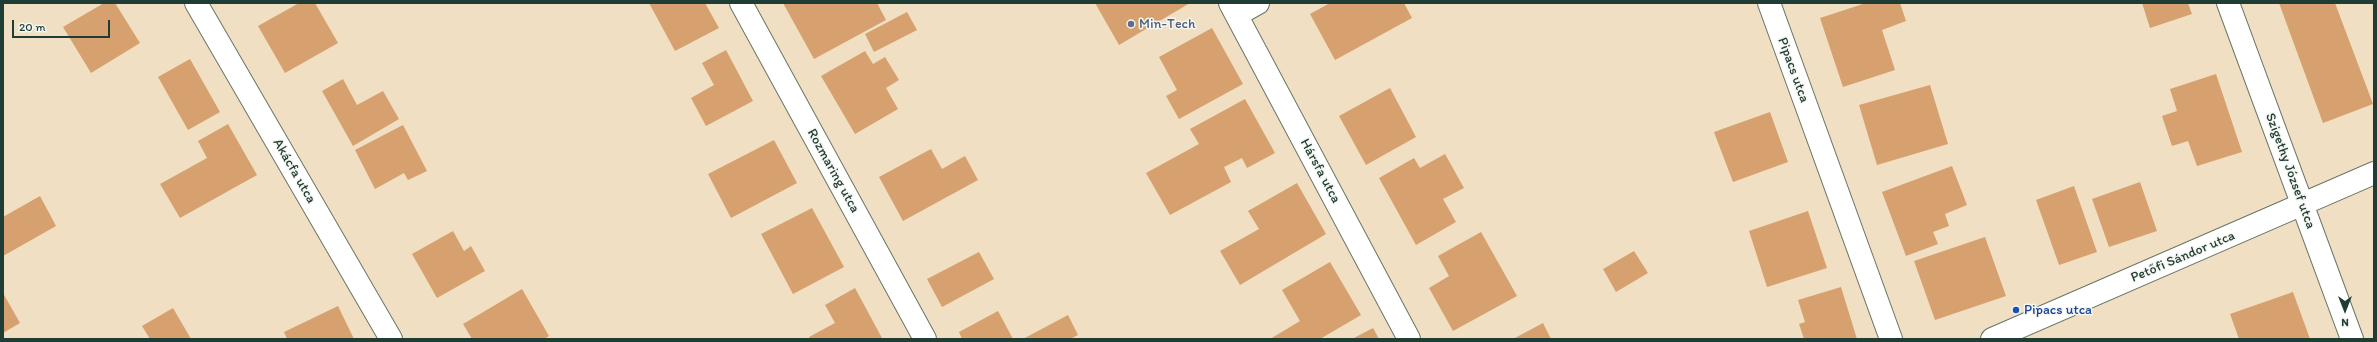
<!DOCTYPE html>
<html>
<head>
<meta charset="utf-8">
<style>
  body { margin:0 }
  #map { position:relative; width:2377px; height:342px; overflow:hidden; background:#f0dfc2; font-family:Itim,sans-serif }
  canvas { display:block }
  .frame { position:absolute; inset:0; border:4px solid #1f3d34; pointer-events:none }
  .north { position:absolute; left:2325px; top:290px; width:40px; height:40px; -webkit-text-stroke:3px #f6f6f2; paint-order:stroke; rotate:180deg; font-size:11px; font-weight:700; line-height:16px; text-align:center; color:#1f3d34 }
  .north::after { content:''; display:block; margin:auto; width:14px; height:18px; background:#1f3d34; clip-path:polygon(50% 0,100% 100%,50% 72%,0 100%) }
  .scale { position:absolute; left:12px; top:20px; width:98px; height:18px; box-sizing:border-box; border:2px solid #1f3d34; border-top:0; padding-left:5px; font-size:12px; line-height:14px; white-space:nowrap; color:#1f3d34; -webkit-text-stroke:3px #f6f6f2; paint-order:stroke }
</style>
</head>
<body>
<div id="map">
<canvas width="2377" height="342"></canvas>
<div class="frame"></div>
<div class="north">N</div>
<div class="scale">20 m</div>
</div>
<script>
const ctx = document.querySelector('canvas').getContext('2d');
ctx.lineJoin = 'round';
function fill(path, color) {
  ctx.fillStyle = color;
  ctx.fill(path, 'evenodd');
}
function shape(rows) {
  const path = new Path2D();
  for (const r of rows) {
    path.moveTo(r[0], r[1]);
    for (let i = 2; i < r.length; i += 2) path.lineTo(r[i], r[i + 1]);
  }
  return path;
}
function trace(path, color, width, dash) {
  ctx.strokeStyle = color;
  ctx.lineWidth = width;
  ctx.lineCap = dash ? 'butt' : 'round';
  ctx.setLineDash(dash || []);
  ctx.stroke(path);
}
function drawText(font, color, halo, rows, align = 'center') {
  ctx.font = font + ' Itim,sans-serif';
  ctx.lineWidth = 3;
  ctx.setLineDash([]);
  ctx.textBaseline = 'middle';
  ctx.strokeStyle = halo;
  ctx.fillStyle = color;
  for (const [text, x, y, turn = 0] of rows) {
    ctx.save();
    ctx.translate(x, y);
    ctx.rotate((+turn || 0) * Math.PI / 180);
    ctx.textAlign = isNaN(turn) ? turn : align;
    if (halo) ctx.strokeText(text, 0, 0);
    ctx.fillText(text, 0, 0);
    ctx.restore();
  }
}
fill(shape([
  [104,3,115,3,140,43,91,73,63,27],
  [299,3,315,3,338,43,285,73,258,26],
  [649,3,705,3,719,28,675,51],
  [783,3,877,3,886,20,814,59],
  [1095,3,1190,3,1119,45],
  [1330,3,1404,3,1412,18,1335,60,1310,14],
  [1866,3,1900,3,1906,21,1882,30,1895,70,1843,87,1820,18],
  [2142,3,2188,3,2192,14,2150,28],
  [2279,3,2335,3,2373,104,2323,123],
  [907,12,917,30,874,52,865,34],
  [1212,28,1243,84,1179,119,1166,96,1177,90,1159,57],
  [726,50,753,101,706,126,691,98,714,85,702,63],
  [865,51,873,64,885,57,899,80,886,88,898,109,855,134,821,76],
  [190,59,220,112,188,130,158,77],
  [2216,74,2242,152,2197,166,2188,141,2172,146,2162,116,2177,111,2170,89],
  [343,79,357,105,383,91,399,119,353,146,322,91],
  [1930,85,1948,144,1877,165,1859,105],
  [1390,88,1416,137,1366,165,1339,116],
  [1245,99,1275,153,1247,168,1242,158,1224,167,1231,182,1170,215,1146,173,1199,144,1190,129],
  [1770,112,1788,162,1733,182,1714,132],
  [228,124,257,175,180,218,160,184,207,158,198,141],
  [403,125,427,171,408,180,404,173,375,189,355,150],
  [774,140,797,183,731,218,708,174],
  [931,149,942,169,965,156,978,180,903,221,879,177],
  [1445,154,1464,188,1443,199,1456,222,1416,245,1379,178,1414,158,1420,168],
  [1952,166,1967,205,1945,214,1949,226,1933,232,1938,244,1906,256,1882,192],
  [2140,182,2157,231,2109,247,2092,199],
  [1297,183,1326,234,1240,285,1220,251,1259,229,1248,211],
  [2074,186,2097,252,2059,265,2036,200],
  [40,196,56,226,3,256,3,217],
  [812,208,844,267,793,294,761,234],
  [1808,211,1827,268,1767,287,1749,231],
  [453,231,464,251,471,246,485,271,437,298,412,254],
  [1481,232,1517,296,1453,331,1429,288,1449,276,1438,256],
  [1985,237,2006,296,1935,320,1914,261],
  [1634,251,1648,273,1616,292,1603,269],
  [979,252,994,279,942,307,927,279],
  [1330,262,1361,315,1320,339,1270,339,1300,321,1282,290],
  [1841,287,1857,339,1804,339,1799,324,1805,322,1798,300],
  [855,288,882,338,810,339,809,337,835,323,825,305],
  [522,289,549,336,544,339,472,339,463,324],
  [2293,292,2310,339,2239,339,2230,314],
  [3,293,20,323,3,333],
  [338,306,354,339,287,339,284,332],
  [173,308,191,339,150,339,142,326],
  [998,311,1013,339,962,339,959,332],
  [1068,315,1078,335,1070,339,1023,339],
  [1543,323,1551,339,1513,339],
  [1373,328,1379,339,1352,339]
]), '#d6a16e');
const minor = shape([
  [196,3,391,339],
  [741,3,925,339],
  [1230,3,1409,339],
  [1769,3,1891,339],
  [2228,3,2352,339],
  [1237,15,1258,3],
  [1992,339,2374,173]
]);
trace(minor, '#687666', 24);
trace(minor, '#fff', 22);
for (const [x, y, r, color] of [
  [1131,24,4,"#5c6f8a"],
  [2016,310,4,"#1a4fb4"]
]) {
  const dot = new Path2D();
  dot.arc(x, y, r, 0, 2 * Math.PI);
  ctx.fillStyle = color;
  ctx.fill(dot);
  trace(dot, '#f6f6f2', 1.5);
}
drawText('14px', '#4e5e75', '#f6f6f2', [
  ["Min-Tech",1139,24]
], 'left');
drawText('14px', '#1f3d34', '#f6f6f2', [
  ["Pipacs utca",1793,70,70],
  ["Akácfa utca",294,171,60],
  ["Rozmaring utca",833,171,61],
  ["Hársfa utca",1320,171,62],
  ["Szigethy József utca",2290,171,70],
  ["Petőfi Sándor utca",2183,257,-23]
]);
drawText('14px', '#164399', '#f6f6f2', [
  ["Pipacs utca",2024,310]
], 'left');
</script>
</body>
</html>
